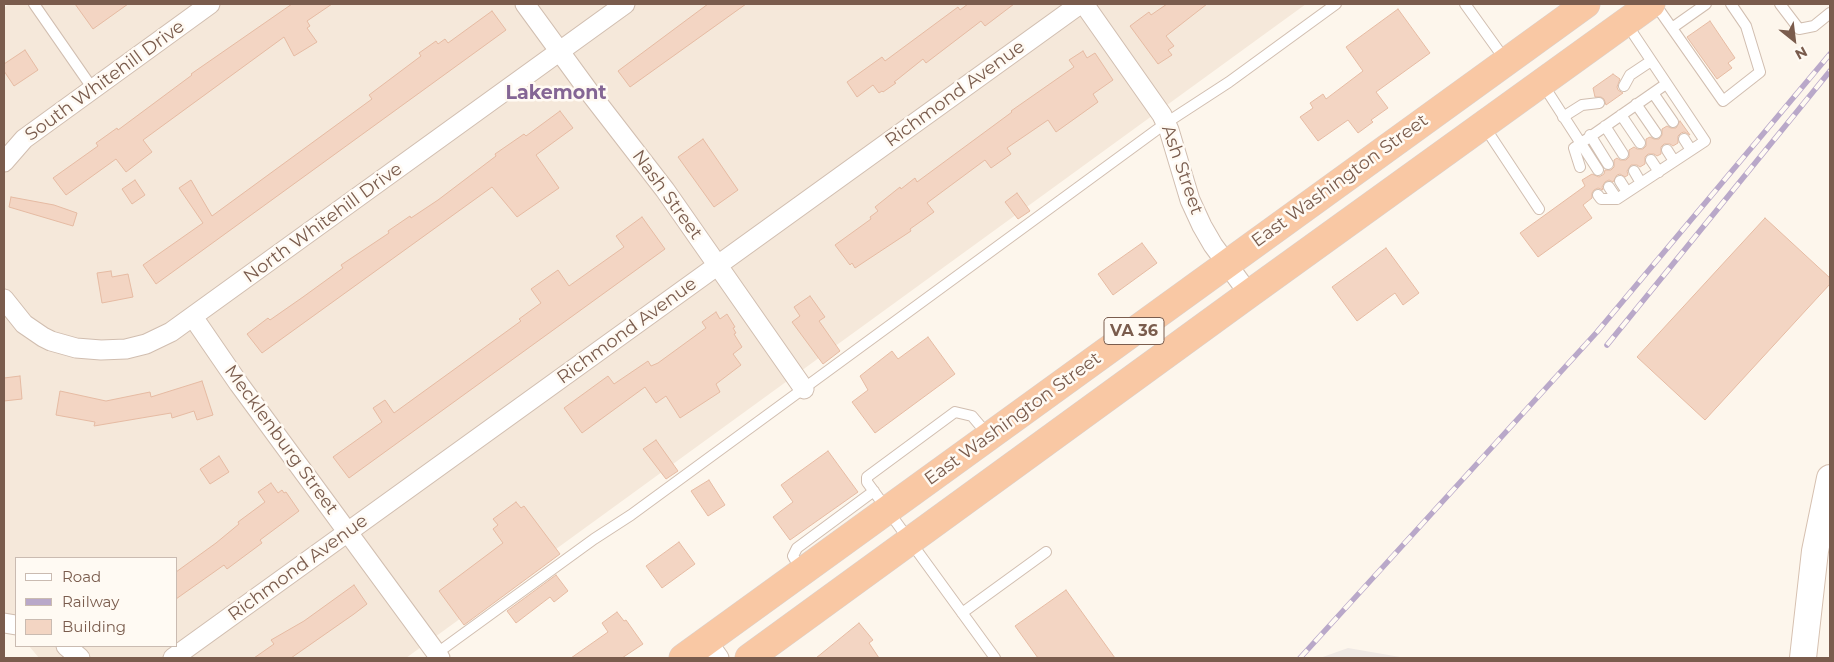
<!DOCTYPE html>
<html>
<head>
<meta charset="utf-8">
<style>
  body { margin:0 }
  #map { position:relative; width:1834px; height:662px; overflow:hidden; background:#fdf6ec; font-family:Montserrat,sans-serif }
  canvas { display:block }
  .frame { position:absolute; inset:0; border:5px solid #7a5c4d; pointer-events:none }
  .legend { position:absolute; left:15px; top:557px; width:162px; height:90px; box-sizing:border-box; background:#fffaf3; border:1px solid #cabbb1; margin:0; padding:6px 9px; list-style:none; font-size:15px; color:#7a5c4d }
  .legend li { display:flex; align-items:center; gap:10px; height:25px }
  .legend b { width:25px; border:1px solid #cabbb1 }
  .north { position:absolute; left:1769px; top:15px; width:50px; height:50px; -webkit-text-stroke:4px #fffaf3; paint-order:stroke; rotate:151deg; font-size:14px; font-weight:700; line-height:20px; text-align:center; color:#7a5c4d }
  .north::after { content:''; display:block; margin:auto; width:18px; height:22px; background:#7a5c4d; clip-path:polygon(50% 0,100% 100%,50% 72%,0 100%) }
</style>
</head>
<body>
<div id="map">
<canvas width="1834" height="662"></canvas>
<div class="frame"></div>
<ul class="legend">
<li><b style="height:6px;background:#fff"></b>Road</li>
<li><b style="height:6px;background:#b9a8c9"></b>Railway</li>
<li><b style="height:14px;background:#f3d5c3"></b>Building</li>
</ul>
<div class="north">N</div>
</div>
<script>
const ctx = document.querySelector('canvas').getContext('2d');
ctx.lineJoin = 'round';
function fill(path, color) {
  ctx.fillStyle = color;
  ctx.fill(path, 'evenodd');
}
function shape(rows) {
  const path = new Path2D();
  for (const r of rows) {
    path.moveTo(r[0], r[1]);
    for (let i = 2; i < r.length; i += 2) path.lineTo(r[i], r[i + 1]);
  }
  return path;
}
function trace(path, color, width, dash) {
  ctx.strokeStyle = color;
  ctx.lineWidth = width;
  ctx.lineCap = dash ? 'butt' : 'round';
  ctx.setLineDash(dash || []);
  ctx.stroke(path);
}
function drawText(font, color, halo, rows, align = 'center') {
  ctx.font = font + ' Montserrat,sans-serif';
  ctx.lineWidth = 5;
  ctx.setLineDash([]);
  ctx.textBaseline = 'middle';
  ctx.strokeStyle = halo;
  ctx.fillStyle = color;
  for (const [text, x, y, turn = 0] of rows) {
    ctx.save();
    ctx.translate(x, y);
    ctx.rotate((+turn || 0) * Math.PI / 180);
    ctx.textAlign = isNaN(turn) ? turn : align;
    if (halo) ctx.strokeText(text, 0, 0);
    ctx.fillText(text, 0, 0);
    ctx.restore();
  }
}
fill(shape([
  [9,4,1306,4,406,658,39,658,29,646,176,646,176,558,16,558,16,629,4,613,4,8]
]), '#f5e8da');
fill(shape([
  [1348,648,1406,658,1320,658]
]), '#efe9e4');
const building = shape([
  [75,4,128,4,93,29,75,4],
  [292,4,332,4,307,21,310,26,307,28,317,42,294,56,284,37,143,140,152,152,126,172,116,159,66,195,53,178,98,146,96,143,117,128,118,130,192,75,191,74,292,4],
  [708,4,746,4,630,87,618,71,708,4],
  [968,4,1014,4,985,26,981,21,926,63,923,59,898,79,894,82,896,83,883,92,882,91,879,93,873,85,857,97,847,82,882,57,885,61,958,7,960,10,968,4],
  [1167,4,1207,4,1166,36,1174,46,1168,50,1172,55,1158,64,1130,26,1149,12,1151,15,1167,4],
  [1398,9,1430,53,1376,92,1388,108,1371,120,1373,122,1358,133,1348,120,1318,141,1300,117,1313,108,1310,103,1323,94,1326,99,1363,71,1346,47,1398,9],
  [492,11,506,30,156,284,143,265,203,223,179,188,191,180,212,216,372,99,369,95,421,56,419,53,436,41,438,44,445,39,448,43,492,11],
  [1710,21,1735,58,1728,63,1732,68,1717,79,1687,37,1710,21],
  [25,50,38,70,14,86,4,71,4,64,25,50],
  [1083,51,1087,58,1095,53,1113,80,1093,94,1098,102,1056,132,1048,120,1007,148,1011,154,991,168,985,160,927,203,934,212,910,229,911,231,855,268,852,263,850,265,835,245,871,219,870,217,878,211,875,207,900,187,901,189,915,178,917,182,1012,112,1011,111,1074,67,1069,60,1083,51],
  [1613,74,1620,79,1617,87,1618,90,1623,93,1606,105,1604,99,1601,97,1595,97,1593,88,1613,74],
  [560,111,573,128,536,155,559,188,517,217,492,187,262,353,247,334,268,318,270,320,303,297,343,268,341,265,389,233,388,231,410,216,411,218,438,200,496,156,495,154,524,134,526,136,560,111],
  [1680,121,1690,135,1684,132,1681,133,1678,136,1678,143,1673,146,1670,144,1664,144,1661,147,1661,154,1657,156,1654,154,1648,154,1645,157,1645,164,1640,167,1637,165,1631,165,1627,171,1628,175,1625,177,1620,174,1617,175,1613,182,1609,180,1605,182,1602,187,1603,190,1598,188,1594,190,1592,193,1592,198,1583,205,1592,218,1538,257,1520,233,1585,186,1582,180,1592,174,1599,177,1604,174,1605,170,1611,170,1614,167,1614,160,1617,158,1620,160,1626,160,1629,157,1629,150,1634,147,1637,149,1643,149,1646,146,1646,139,1650,137,1654,139,1659,139,1662,135,1662,129,1667,126,1671,128,1676,128,1680,121],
  [703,139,738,190,714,207,678,157,703,139],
  [135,180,145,195,132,204,122,189,135,180],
  [1017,193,1030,211,1018,219,1005,202,1017,193],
  [11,197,54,205,77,213,73,226,9,207,11,197],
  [642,217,665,249,349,478,333,457,382,422,373,408,385,400,394,413,521,321,519,319,541,303,531,289,558,270,569,286,624,247,616,236,642,217],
  [1765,218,1830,278,1830,284,1705,420,1637,357,1765,218],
  [1142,243,1157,263,1113,295,1098,274,1142,243],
  [1386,248,1419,293,1403,305,1395,293,1357,321,1332,287,1386,248],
  [111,271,112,277,128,274,133,297,102,303,97,273,111,271],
  [810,296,825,317,819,321,840,351,823,364,792,322,800,316,794,307,810,296],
  [716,312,720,319,727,314,735,327,733,328,736,333,734,334,742,347,733,354,741,365,716,384,720,392,680,418,666,396,656,403,645,387,582,433,564,408,608,376,614,384,648,361,651,366,658,363,706,328,702,322,716,312],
  [928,337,955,374,875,433,852,402,868,390,860,376,892,351,898,359,928,337],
  [20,376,22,399,4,401,4,378,20,376],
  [202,381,213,415,197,420,194,411,172,418,171,413,94,426,95,422,56,415,60,391,106,401,150,392,151,397,202,381],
  [656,440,678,471,666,479,643,449,656,440],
  [828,451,858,492,790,540,773,517,793,502,781,485,828,451],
  [219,456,229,472,210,484,200,469,219,456],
  [709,480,725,505,708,516,691,491,709,480],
  [271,483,278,493,282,490,284,493,286,492,299,511,260,540,262,543,227,569,224,565,176,599,176,572,216,543,239,524,238,522,265,502,258,492,271,483],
  [516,502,521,508,524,506,560,554,464,625,439,591,503,543,493,529,498,525,493,519,516,502],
  [679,542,695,564,662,588,646,566,679,542],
  [556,575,568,591,554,602,550,597,516,623,507,611,556,575],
  [354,585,367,604,354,614,291,658,254,658,274,644,271,640,304,621,354,585],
  [1066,590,1115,658,1038,658,1015,626,1066,590],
  [617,612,624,621,626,620,643,644,622,658,571,658,608,632,602,623,617,612],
  [859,623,873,640,869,643,879,658,816,658,859,623]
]);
fill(building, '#f3d5c3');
trace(building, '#e6bba3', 1);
const service = shape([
  [34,4,93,89],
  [1465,4,1506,61],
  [1655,4,1723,101,1760,72,1746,26,1731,4],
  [1780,4,1799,29,1814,26,1830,13],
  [1672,28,1706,4],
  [1542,83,1598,170],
  [1624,86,1630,75,1651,61],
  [1653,93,1673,122],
  [1636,104,1656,133],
  [1621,115,1640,143],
  [1563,117,1582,105,1599,103],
  [1484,126,1539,209],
  [1605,126,1623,154],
  [1590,135,1608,164],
  [1684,139,1691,150],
  [1667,150,1674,161],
  [1651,160,1659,172],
  [1580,167,1574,148,1666,84],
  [1634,171,1641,183],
  [1620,181,1627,192],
  [1609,187,1617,199,1705,141,1626,23],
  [1598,195,1601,199,1617,199],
  [988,435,972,416,955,412,867,477,867,482,995,658],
  [801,570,793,556,797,548,874,491],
  [962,613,1046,552],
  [433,656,594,539,631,515,1166,123,1229,82,1336,4]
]);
const minor = shape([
  [525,4,590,93,665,190,804,389],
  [1084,4,1162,115,1169,130,1190,200,1202,226,1213,245,1249,294],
  [4,162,24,139,210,4],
  [4,299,24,324,43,337,51,341,76,348,101,350,126,349,146,344,171,332,625,4],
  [193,317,239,384,440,658],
  [4,623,16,625],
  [707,641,719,658],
  [66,646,80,658],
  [173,658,1080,4]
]);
const secondary = shape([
  [1803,658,1815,551,1830,478]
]);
const trunk = shape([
  [683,658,1586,4],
  [749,658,1249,294,1651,4]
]);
trace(service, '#d1beb0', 12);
trace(minor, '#d1beb0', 21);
trace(secondary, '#d6c0b0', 28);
trace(trunk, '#dad1cd', 29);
trace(service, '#fff', 10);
trace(minor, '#fff', 19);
trace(secondary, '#fff', 26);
trace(trunk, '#f9c8a4', 28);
const rail = shape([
  [1607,345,1830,71],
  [1300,658,1597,332,1830,54]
]);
trace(rail, '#b9a8c9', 5.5);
trace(rail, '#fffaf3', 4, [11]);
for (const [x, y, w] of [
  [1134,331,60]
]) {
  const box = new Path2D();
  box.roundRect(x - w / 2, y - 13.5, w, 27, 4);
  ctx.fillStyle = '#fffaf3';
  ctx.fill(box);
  trace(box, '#7a5c4d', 1);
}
drawText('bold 16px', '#7a5c4d', null, [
  ["VA 36",1134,331]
]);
drawText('18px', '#7a5c4d', '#fffaf3', [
  ["South Whitehill Drive",105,81,-36],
  ["Richmond Avenue",955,94,-36],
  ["Ash Street",1182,170,71],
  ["East Washington Street",1340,181,-36],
  ["Nash Street",667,195,54],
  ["North Whitehill Drive",323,223,-36],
  ["Richmond Avenue",627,331,-36],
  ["East Washington Street",1013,419,-36],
  ["Mecklenburg Street",281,440,54],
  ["Richmond Avenue",298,568,-36]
]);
drawText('bold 19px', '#846695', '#fffaf3', [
  ["Lakemont",556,93]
]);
</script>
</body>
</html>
